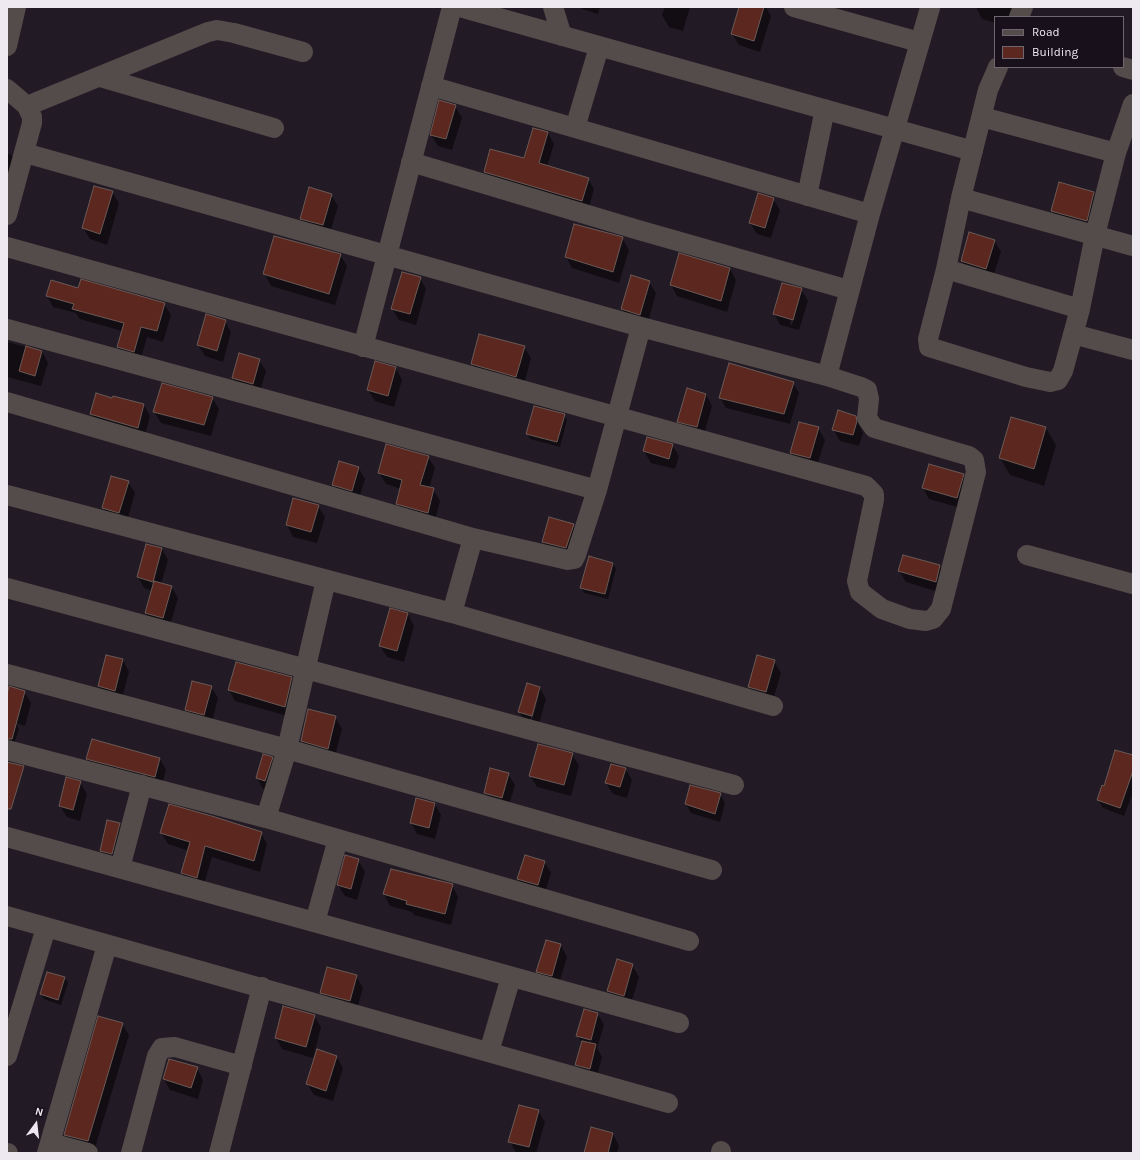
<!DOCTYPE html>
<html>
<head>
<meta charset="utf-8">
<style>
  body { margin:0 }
  #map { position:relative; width:1140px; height:1160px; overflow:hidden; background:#221a25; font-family:Karla,sans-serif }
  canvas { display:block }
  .frame { position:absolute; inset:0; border:8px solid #eee9f0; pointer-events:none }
  .legend { position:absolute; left:994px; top:16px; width:130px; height:52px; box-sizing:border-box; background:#18111c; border:1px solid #6e6771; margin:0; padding:5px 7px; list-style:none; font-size:12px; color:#eee9f0 }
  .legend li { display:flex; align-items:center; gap:8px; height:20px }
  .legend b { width:20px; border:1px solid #6e6771 }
  .north { position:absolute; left:16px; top:1104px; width:40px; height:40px; -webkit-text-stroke:3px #18111c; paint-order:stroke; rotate:15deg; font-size:11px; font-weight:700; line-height:16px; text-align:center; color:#eee9f0 }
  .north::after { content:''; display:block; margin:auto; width:14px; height:18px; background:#eee9f0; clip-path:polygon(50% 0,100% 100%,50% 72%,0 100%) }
</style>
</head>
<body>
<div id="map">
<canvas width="1140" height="1160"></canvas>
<div class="frame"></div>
<ul class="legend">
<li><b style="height:5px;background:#534c4a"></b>Road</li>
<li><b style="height:11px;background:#5b271f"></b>Building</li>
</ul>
<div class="north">N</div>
</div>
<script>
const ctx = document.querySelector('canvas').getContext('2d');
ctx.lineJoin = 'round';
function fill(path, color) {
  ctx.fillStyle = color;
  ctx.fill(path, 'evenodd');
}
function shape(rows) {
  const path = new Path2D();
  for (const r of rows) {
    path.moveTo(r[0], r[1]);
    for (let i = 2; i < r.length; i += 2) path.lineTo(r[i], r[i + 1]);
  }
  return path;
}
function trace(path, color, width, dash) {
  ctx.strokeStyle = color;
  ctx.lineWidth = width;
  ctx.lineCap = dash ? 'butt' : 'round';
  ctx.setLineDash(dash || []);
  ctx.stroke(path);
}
fill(shape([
  [581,7,600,7,598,14,582,9],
  [665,7,690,7,683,31,669,27,662,15],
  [740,7,766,7,771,16,760,52,739,45,732,34],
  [976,7,1022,7,1018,17,995,17,995,23,982,19],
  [455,106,462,118,452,150,438,146,431,135],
  [548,133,554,144,547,167,588,179,594,189,588,211,491,182,485,172,525,159],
  [7,153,11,155,21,172,7,218],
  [112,192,119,203,107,245,90,239,83,228],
  [1093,193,1103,211,1096,238,1062,228,1052,211],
  [331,195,338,206,329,236,308,230,301,219],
  [773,199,780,210,771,238,757,234,750,223],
  [970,233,994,240,1001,252,992,280,968,273,962,261],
  [622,238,629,250,619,283,572,268,566,256],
  [340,255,347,266,335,305,271,286,265,274],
  [730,269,736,280,727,312,677,296,671,285],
  [420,278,426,289,416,325,399,320,392,309],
  [649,282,656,293,647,326,629,321,622,309],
  [79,289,164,304,171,315,163,342,147,337,140,362,124,358,118,347,122,331,80,319,76,313,53,307,47,296],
  [801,289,808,301,799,330,780,325,774,313],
  [798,297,800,297,792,325,790,324],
  [225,321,231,332,223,362,205,356,198,345],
  [7,342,42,351,48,363,41,386,7,377],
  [524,347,531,358,523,388,478,375,472,364],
  [240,354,259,360,266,371,259,395,239,390,233,378],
  [396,368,402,380,394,407,375,401,368,390],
  [793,383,799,393,790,424,726,408,720,398],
  [706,394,712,406,703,438,685,433,678,421],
  [212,398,219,409,211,436,161,423,154,412],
  [144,405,150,416,144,439,98,426,91,414],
  [564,415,567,420,560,447,530,439,527,434],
  [855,417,863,433,859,446,840,441,833,429],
  [818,428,825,440,816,469,798,464,791,453],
  [1046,428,1056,445,1044,486,1010,475,1000,458],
  [672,445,679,456,675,469,651,463,644,451],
  [428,457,435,468,429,488,433,489,440,501,434,524,404,515,397,503,401,489,386,484,379,473],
  [358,467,365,479,358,502,340,496,334,485],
  [963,475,970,486,964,509,929,499,923,488],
  [128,482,135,493,126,524,109,520,103,508],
  [294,499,318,506,325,517,317,543,293,537,287,525],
  [573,525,580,536,573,559,550,553,543,542],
  [162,549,168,560,161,584,172,587,178,598,169,629,152,625,146,613,152,591,144,588,138,577],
  [613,563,616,569,608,599,584,593,581,588],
  [940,566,946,578,942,593,906,582,899,571],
  [408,614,414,626,404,662,387,657,380,646],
  [107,656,123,660,129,672,121,702,105,698,99,686],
  [774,661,781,673,772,703,756,698,749,687],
  [291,678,298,689,291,717,235,701,229,690],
  [211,687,218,698,211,726,192,721,186,710],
  [540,688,546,699,538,727,526,723,519,712],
  [537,695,539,695,532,721,530,720],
  [24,692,31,703,25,726,16,723,19,729,12,750,7,753,7,699],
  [335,717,342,729,334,760,308,752,302,741],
  [572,754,579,766,571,796,537,787,530,776],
  [1133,756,1133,793,1124,816,1103,808,1098,800,1105,787],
  [272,758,278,769,272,792,263,789,257,778],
  [87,759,160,759,166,770,161,788,94,770],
  [625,768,632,780,627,798,613,794,606,783],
  [508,774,515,785,508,809,492,804,485,793],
  [80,782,87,794,80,821,67,817,60,806],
  [720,794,725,803,720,822,691,813,686,804],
  [435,804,441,815,435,839,417,834,411,823],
  [119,824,126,835,118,865,107,862,101,851],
  [161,833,261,833,267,844,260,872,212,857,203,888,189,885,182,873,189,851,168,844],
  [358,860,365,872,357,900,345,896,338,885],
  [544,861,551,873,544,896,525,890,518,879],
  [391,870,452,885,458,897,451,925,414,915,412,912,390,906,384,894],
  [561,945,567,957,558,987,544,983,537,971],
  [632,965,639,977,630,1007,614,1002,608,991],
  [356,976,363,988,356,1012,327,1004,321,992],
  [65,978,68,983,61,1005,44,999,41,994],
  [597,1013,604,1025,597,1048,602,1057,596,1080,583,1076,576,1065,582,1044,578,1036],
  [314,1016,321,1027,313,1058,282,1049,276,1038],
  [122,1024,129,1035,94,1151,71,1145,65,1135],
  [337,1057,343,1068,333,1101,314,1095,307,1084],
  [197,1068,203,1080,198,1099,170,1090,164,1079],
  [538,1111,545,1122,536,1153,516,1153,510,1141],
  [613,1134,619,1146,617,1153,585,1153]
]), '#0007');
const building = shape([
  [739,7,764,7,754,41,731,34,739,7],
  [439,100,456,105,446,139,430,135,439,100],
  [533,128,548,132,539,163,589,178,582,201,484,172,490,149,524,158,533,128],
  [1059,182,1094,192,1087,221,1051,211,1059,182],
  [94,186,113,191,100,234,82,228,94,186],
  [309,187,332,194,323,225,300,219,309,187],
  [758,193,774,198,765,228,749,223,758,193],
  [574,224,623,237,613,272,565,257,574,224],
  [969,232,995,240,986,269,961,261,969,232],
  [274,236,341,254,329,294,263,274,274,236],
  [679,253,730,268,721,301,670,285,679,253],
  [402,272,421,277,410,314,391,309,402,272],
  [631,275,650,281,640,315,621,309,631,275],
  [81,279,165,303,157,331,141,327,134,352,117,347,124,323,72,309,74,304,46,296,51,280,78,288,81,279],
  [782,283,802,288,793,320,773,314,782,283],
  [206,314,226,320,217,351,197,345,206,314],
  [479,334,525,346,516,377,471,364,479,334],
  [26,346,42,351,35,376,19,371,26,346],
  [239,353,260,359,253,384,232,378,239,353],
  [375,361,396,367,388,396,367,390,375,361],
  [729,363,794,382,784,414,719,398,729,363],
  [162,383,213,397,204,425,153,412,162,383],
  [687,388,706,394,697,427,677,422,687,388],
  [96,393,112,398,113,396,144,404,138,428,90,414,96,393],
  [534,406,565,414,557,442,526,434,534,406],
  [838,410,856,416,857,421,853,435,832,430,838,410],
  [1011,417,1046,427,1034,469,999,458,1011,417],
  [799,422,819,427,810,458,790,453,799,422],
  [647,437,673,444,669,459,643,451,647,437],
  [386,444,429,456,420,485,434,488,428,513,396,504,402,480,378,473,386,444],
  [339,461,359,467,352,491,332,485,339,461],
  [929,464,964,474,957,498,922,488,929,464],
  [111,476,129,481,119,513,102,508,111,476],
  [293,498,319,505,311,532,286,525,293,498],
  [549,517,574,524,566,548,542,542,549,517],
  [146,544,162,548,153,582,137,577,146,544],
  [903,555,940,565,936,582,898,571,903,555],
  [589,556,613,563,605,594,580,588,589,556],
  [154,581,172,586,163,618,145,613,154,581],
  [390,608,408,613,397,651,379,646,390,608],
  [106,655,123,659,115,691,98,686,106,655],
  [757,655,775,660,766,692,748,687,757,655],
  [236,662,292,677,285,707,228,690,236,662],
  [192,681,212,686,204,715,185,710,192,681],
  [527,683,540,687,532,716,518,712,527,683],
  [9,686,25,691,12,739,7,739,7,695,9,686],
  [308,709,336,716,328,749,301,741,308,709],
  [92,739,160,758,155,777,86,759,92,739],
  [538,744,573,753,564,785,529,776,538,744],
  [1115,750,1133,755,1133,771,1120,808,1097,800,1102,785,1104,786,1115,750],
  [263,754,273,757,265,781,256,778,263,754],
  [7,762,24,766,11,809,7,809,7,762],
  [611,764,626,768,620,787,605,783,611,764],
  [490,768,509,773,502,798,484,793,490,768],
  [66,777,81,781,73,810,59,806,66,777],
  [690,785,721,793,715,814,685,804,690,785],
  [416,798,435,803,429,828,410,823,416,798],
  [169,804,215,817,262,832,254,861,205,846,197,878,181,873,190,842,160,833,169,804],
  [107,820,120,823,112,854,100,851,107,820],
  [345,855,359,859,351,889,337,885,345,855],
  [525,855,545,861,538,885,517,879,525,855],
  [391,869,453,884,445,914,406,904,407,901,383,894,391,869],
  [546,940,561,944,552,976,536,972,546,940],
  [617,959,633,964,624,996,607,991,617,959],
  [327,967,357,975,350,1001,320,993,327,967],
  [47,972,65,977,58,1000,40,994,47,972],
  [283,1006,315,1015,306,1047,275,1038,283,1006],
  [584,1009,598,1013,591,1040,576,1036,584,1009],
  [98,1016,123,1023,88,1141,64,1135,98,1016],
  [582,1041,596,1044,590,1069,575,1065,582,1041],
  [317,1049,337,1056,326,1091,306,1084,317,1049],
  [169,1059,198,1067,191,1088,163,1079,169,1059],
  [519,1105,539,1110,529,1147,508,1142,519,1105],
  [591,1127,613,1133,608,1153,584,1153,591,1127]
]);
fill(building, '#5b271f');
trace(building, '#6b5a56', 1);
trace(shape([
  [460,7,973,151],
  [553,7,562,36],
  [794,7,919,42],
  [1019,17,1023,7],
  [7,46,16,7],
  [998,67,988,90,961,198,946,269,928,339,929,347,1026,377,1050,382,1058,380,1063,371,1080,309,1095,235,1116,153,1133,104],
  [1123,67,1133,70],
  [100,77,274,128],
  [431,86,870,214],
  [7,89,27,106,32,117,32,123,7,215],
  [27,106,208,32,217,30,234,33,303,52],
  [982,117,1116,153],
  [575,128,599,47],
  [411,162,635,229,849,290],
  [807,196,825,109],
  [961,198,1133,246],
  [7,247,866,486,874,494,874,500,857,581,860,592,882,609,910,619,926,621,933,619,941,609,976,472,974,460,969,456,874,428,867,418,869,399,867,390,861,387,827,376,641,327,25,153],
  [946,269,1080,309],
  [7,329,597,490],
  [1073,334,1133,350],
  [363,347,452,7],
  [827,376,870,214,930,8],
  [7,402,473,538,568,560,574,559,576,555,597,490,641,327],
  [7,495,452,613,773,706],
  [1027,555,1133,584],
  [7,588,734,785],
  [452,613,473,538],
  [7,674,287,749,712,870],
  [7,750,266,818,689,941],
  [266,818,287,749,326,580],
  [7,837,679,1023],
  [120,868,142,785],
  [7,916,668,1103],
  [315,922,338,839],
  [489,1052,511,977],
  [7,1056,46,928],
  [50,1143,88,1153],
  [7,1153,8,1153],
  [47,1153,107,945],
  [131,1153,157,1056,162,1048,175,1047,242,1066],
  [219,1153,262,987],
  [721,1153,721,1151]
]), '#534c4a', 20);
</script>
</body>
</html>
